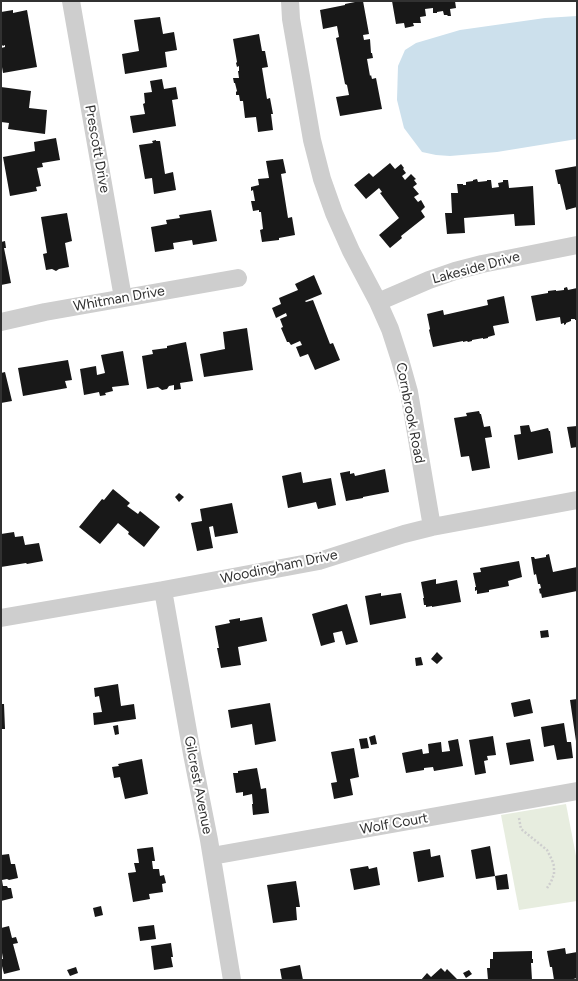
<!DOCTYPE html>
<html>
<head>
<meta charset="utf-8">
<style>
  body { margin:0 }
  #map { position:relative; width:578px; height:981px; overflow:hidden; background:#fff; font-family:Figtree,sans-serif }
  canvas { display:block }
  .frame { position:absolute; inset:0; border:2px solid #313131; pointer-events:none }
</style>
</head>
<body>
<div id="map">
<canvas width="578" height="981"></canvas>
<div class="frame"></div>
</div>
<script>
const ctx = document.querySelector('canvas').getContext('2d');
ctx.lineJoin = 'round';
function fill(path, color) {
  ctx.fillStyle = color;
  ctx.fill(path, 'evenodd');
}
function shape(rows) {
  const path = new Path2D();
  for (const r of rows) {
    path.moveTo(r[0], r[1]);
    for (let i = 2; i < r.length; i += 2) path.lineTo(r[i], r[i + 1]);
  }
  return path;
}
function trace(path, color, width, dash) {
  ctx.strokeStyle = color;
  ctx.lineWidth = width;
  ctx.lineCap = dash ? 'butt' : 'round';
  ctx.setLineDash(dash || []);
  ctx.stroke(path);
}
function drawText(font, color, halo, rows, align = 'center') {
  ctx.font = font + ' Figtree,sans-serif';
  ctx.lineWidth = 4;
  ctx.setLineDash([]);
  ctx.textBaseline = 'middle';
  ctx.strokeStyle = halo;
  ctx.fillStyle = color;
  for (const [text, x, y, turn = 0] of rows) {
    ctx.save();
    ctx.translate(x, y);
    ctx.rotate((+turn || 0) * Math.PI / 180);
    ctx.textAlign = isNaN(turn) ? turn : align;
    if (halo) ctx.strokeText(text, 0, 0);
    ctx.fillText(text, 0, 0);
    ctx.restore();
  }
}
fill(shape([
  [566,804,577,861,577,901,519,910,501,815]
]), '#e7eddf');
fill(shape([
  [577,16,577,139,497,152,450,156,436,155,422,152,404,128,397,100,398,66,405,50,416,43,460,30,545,18]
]), '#cce0ec');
fill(shape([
  [360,1,363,1,369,34,363,35,364,40,370,39,371,53,372,53,373,58,367,59,370,76,371,75,372,79,376,78,382,109,340,116,336,97,349,95,347,85,345,84,336,38,339,37,337,26,323,29,320,10,345,5,345,4],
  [392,1,455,1,456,8,450,9,451,16,448,16,447,15,444,15,443,11,437,12,437,13,433,13,433,8,425,9,426,16,420,17,421,23,413,23,414,26,405,28,404,23,396,24],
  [13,10,13,13,27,10,37,67,3,73,1,61,1,48,5,47,5,45,3,46,1,44,1,31,2,31,1,24,1,12],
  [160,17,163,34,174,32,177,50,165,52,167,67,125,74,122,54,139,51,134,20],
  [259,34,262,51,265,51,268,67,262,68,267,99,270,98,273,114,271,114,273,130,258,132,256,117,245,118,243,101,240,101,239,95,236,95,236,92,237,91,235,83,234,83,233,78,239,78,238,71,239,71,239,66,237,67,236,63,237,62,233,39],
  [162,79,164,89,176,87,178,99,172,100,176,126,133,133,130,116,145,114,143,104,145,103,144,93,152,92,150,81],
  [1,87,31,91,29,108,47,110,45,134,8,129,9,123,1,122],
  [56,138,60,160,42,163,43,167,37,168,41,186,36,187,37,191,10,196,3,157,35,151,34,142],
  [156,140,156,141,160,141,165,174,173,172,176,190,154,194,152,178,145,179,139,145,153,143,152,141],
  [283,159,286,173,281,174,288,218,292,217,295,235,279,238,279,240,262,242,260,230,263,229,261,212,259,212,259,210,253,211,251,201,255,201,253,190,251,191,251,187,259,185,258,179,269,178,266,161],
  [390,163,395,169,401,164,404,168,403,169,406,173,402,176,405,180,411,174,416,179,414,180,417,184,413,187,419,194,414,197,418,202,421,200,425,207,421,211,425,217,401,236,402,238,390,248,379,235,399,218,380,193,382,192,379,188,366,199,354,185,369,173,373,177],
  [577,166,577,207,566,210,560,184,558,184,555,170],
  [477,179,478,182,487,181,487,180,491,180,492,188,499,187,498,183,503,182,503,180,508,180,509,188,533,186,535,225,515,226,514,214,464,218,465,233,447,234,445,213,452,213,451,193,458,193,457,184,463,184,463,185,466,185,466,182,473,181,473,180],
  [211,210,217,241,193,245,192,240,173,243,174,249,155,252,151,227,167,224,166,220,180,218,179,215],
  [67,213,72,241,65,243,69,267,59,269,56,271,52,269,46,270,43,254,47,253,41,217],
  [5,241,6,248,4,248,11,283,1,285,1,242],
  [314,275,322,294,305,301,306,302,313,300,330,344,333,343,340,360,315,370,308,354,300,357,296,347,302,345,300,341,291,345,289,342,287,342,281,328,283,327,280,319,287,316,286,313,276,318,272,308,281,304,279,298,298,290,295,284],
  [567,287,568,290,577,288,577,320,575,320,575,319,571,319,571,321,566,323,566,324,564,325,564,323,561,324,560,317,536,321,531,296,548,293,548,291,556,290,556,291,564,290,564,288],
  [504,296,509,323,493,326,495,335,488,337,488,338,483,339,483,338,472,340,472,341,468,342,467,341,463,342,463,341,433,347,429,330,430,329,427,314,443,310,444,315,488,305,487,300],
  [247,328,253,370,204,377,200,354,225,349,223,332],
  [186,342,193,381,180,383,181,389,174,390,174,385,169,386,167,389,162,390,158,387,147,389,142,356,153,354,152,350,167,348,167,346],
  [123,351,129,385,112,387,113,391,105,393,106,395,100,396,99,392,84,395,80,369,96,366,97,375,105,373,101,355],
  [68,360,72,380,65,381,67,388,23,396,18,368],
  [5,372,12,401,1,403,1,373],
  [479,411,480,414,481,414,484,427,490,426,492,437,485,438,490,468,472,471,469,456,461,457,454,418,467,416,466,413],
  [529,425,531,432,548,428,549,431,550,431,553,453,518,460,514,435,521,434,520,426],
  [577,426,577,447,571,448,567,427],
  [385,469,389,492,363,497,363,498,346,501,340,473,350,471,350,474,354,473,355,476],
  [301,472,303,483,331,478,336,505,318,509,316,502,288,508,282,476],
  [113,489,130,503,127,506,138,514,140,511,160,527,144,547,128,534,129,532,118,523,100,544,79,527,102,499,104,500],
  [179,493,184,497,179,502,175,497],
  [232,503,238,533,215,537,213,526,209,527,213,548,197,551,191,523,202,521,200,509],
  [14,532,15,537,23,536,25,545,39,543,43,561,27,564,26,563,1,567,1,534],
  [549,554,553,572,577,567,577,591,542,598,541,593,540,594,539,589,541,588,540,584,538,584,536,574,534,575,531,557,534,557,535,559,546,557,546,555],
  [519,561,522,577,508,581,509,586,489,590,489,592,477,594,477,590,475,591,475,587,476,587,473,573,481,572,480,568],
  [436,579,436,584,457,580,461,602,432,607,432,606,426,607,426,605,424,605,423,598,424,598,421,582],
  [381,593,381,596,401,593,406,618,370,625,365,596],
  [347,604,358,642,346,645,342,631,333,633,335,642,321,646,312,614],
  [262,617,267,641,238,647,241,665,221,668,217,648,219,648,215,626,230,623,229,620,240,618,240,621],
  [548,630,549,637,541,638,540,631],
  [437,652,443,658,437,664,431,659],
  [421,657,423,665,416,666,415,658],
  [118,684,121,706,134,704,136,719,94,725,93,713,102,712,99,696,95,697,94,688],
  [530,699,533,713,514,717,511,703],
  [577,699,577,741,576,741,570,700],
  [270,703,276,741,255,745,252,724,231,728,228,710],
  [1,704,4,704,5,729,1,729],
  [564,723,567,742,571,742,573,758,557,760,554,745,544,747,541,727],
  [118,725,119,734,115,735,113,726],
  [375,735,377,744,371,745,369,737],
  [493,736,496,755,487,756,488,760,484,761,486,773,475,775,469,740],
  [367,738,369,748,361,749,359,739],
  [458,739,463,766,434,771,433,767,424,768,424,770,406,773,402,753,422,749,423,754,429,753,428,744,441,742,442,752,450,751,448,741],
  [530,739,534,761,510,765,506,743],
  [354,748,359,777,350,779,353,795,334,799,331,783,337,782,331,752],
  [142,759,148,794,125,799,120,777,114,778,112,767,119,766,118,764],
  [257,768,261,789,266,788,269,813,253,815,252,804,253,804,252,794,243,796,243,792,236,793,233,773,238,773,238,771],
  [490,846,495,876,476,879,471,850],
  [153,847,155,861,152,861,153,869,159,869,160,876,164,875,166,883,162,884,163,892,149,894,150,899,133,902,128,873,136,872,134,863,139,863,137,849],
  [430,849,431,857,440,855,444,877,418,882,413,852],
  [9,854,11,864,15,864,18,878,9,880,7,879,2,880,3,886,7,886,8,888,11,888,13,898,1,901,1,855],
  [368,866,369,869,377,867,380,885,354,890,350,869],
  [507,874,509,889,497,890,495,876],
  [296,881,300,907,296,907,297,920,273,923,267,885],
  [101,906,103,915,95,917,93,908],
  [154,925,156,939,140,941,138,927],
  [9,926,12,938,16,937,18,943,13,944,20,970,4,974,1,962,1,959,3,959,2,953,1,953,1,928],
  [171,943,173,957,171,957,173,967,154,970,151,946],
  [565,948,566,954,577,952,577,978,570,980,554,980,552,967,550,967,547,951],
  [532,951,532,959,533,959,533,963,531,963,532,980,488,980,487,968,490,968,490,959,493,959,493,952],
  [300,965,303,980,282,980,280,969],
  [76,967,78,973,70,976,67,970],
  [441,968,445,972,447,969,458,980,421,980,427,973,431,977],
  [469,970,472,974,466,978,463,973]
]), '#181818');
trace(shape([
  [519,818,521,829,547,850,552,860,554,866,554,874,551,882,547,888]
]), '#cecece', 2.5, [2, 2]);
trace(shape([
  [71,1,123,298],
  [290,1,291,19,312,140,322,179,334,213,351,251,378,302,390,329,400,360,409,392,432,527],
  [378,302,429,280,455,271,482,264,577,245],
  [1,322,45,312,238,278],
  [163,590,192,754,209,840,232,980],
  [1,618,163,590,319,561,404,534,432,527,577,500],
  [212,856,577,791]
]), '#cecece', 18);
drawText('14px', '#313131', '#fff', [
  ["Prescott Drive",97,149,80],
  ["Lakeside Drive",476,268,-15],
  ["Whitman Drive",119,299,-10],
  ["Cornbrook Road",410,413,79],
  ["Woodingham Drive",279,567,-12],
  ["Gilcrest Avenue",198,785,79],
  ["Wolf Court",394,824,-10]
]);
</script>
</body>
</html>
